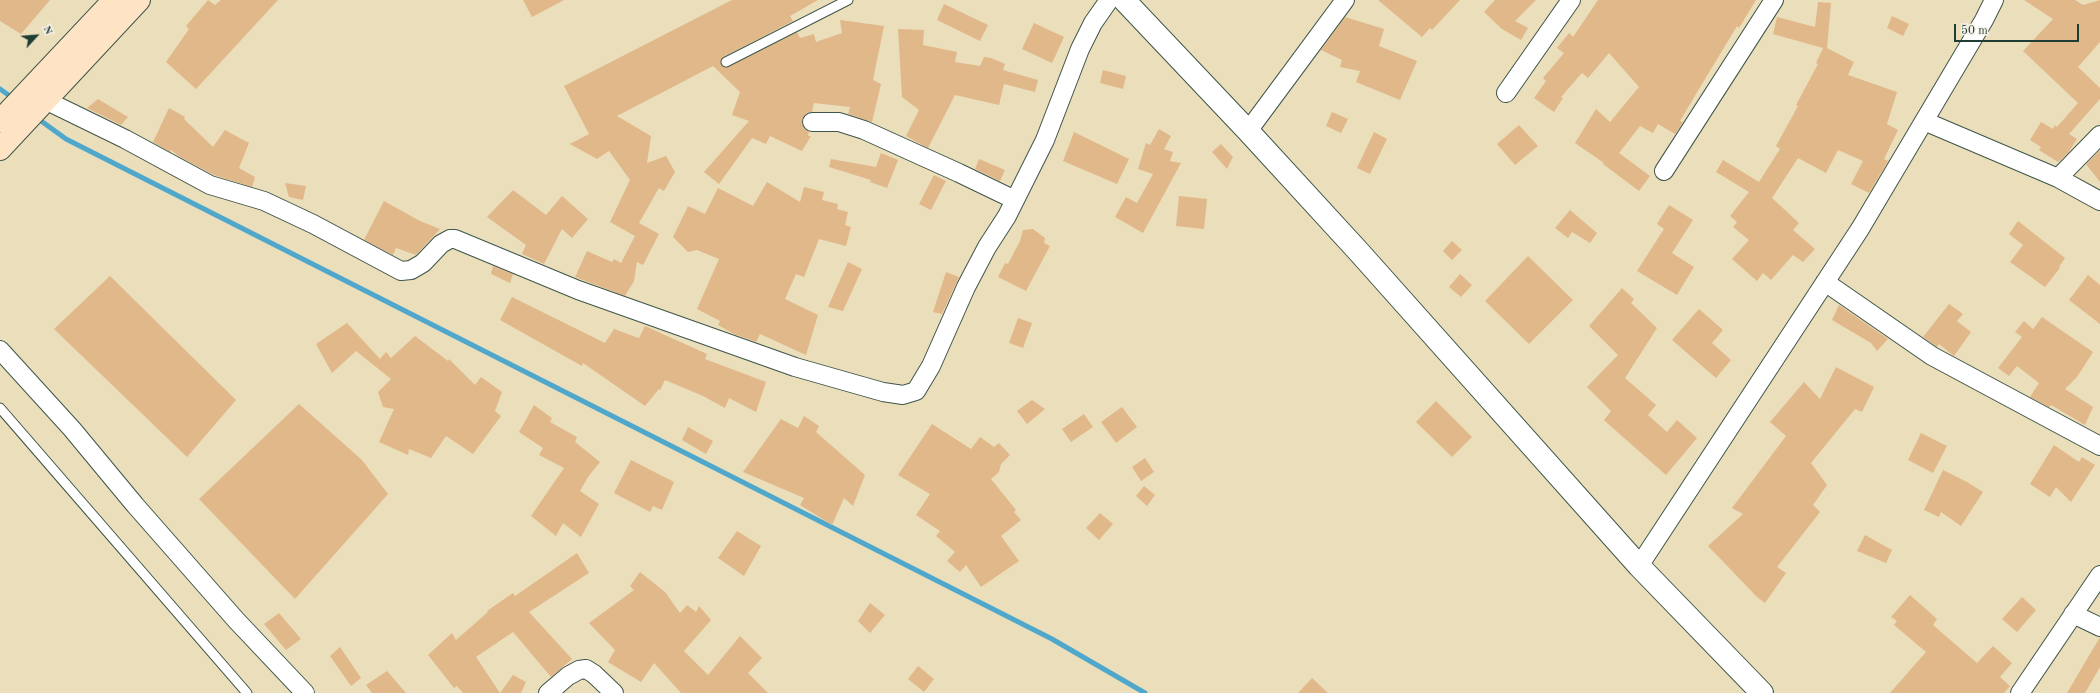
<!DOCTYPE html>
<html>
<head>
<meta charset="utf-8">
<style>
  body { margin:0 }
  #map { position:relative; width:2100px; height:693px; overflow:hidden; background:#ebdebb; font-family:"Old Standard TT",serif }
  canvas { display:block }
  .north { position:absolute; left:16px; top:16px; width:40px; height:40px; -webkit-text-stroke:3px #f7f3e8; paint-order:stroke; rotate:64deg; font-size:11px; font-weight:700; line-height:16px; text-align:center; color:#1f3d34 }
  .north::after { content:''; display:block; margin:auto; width:14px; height:18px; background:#1f3d34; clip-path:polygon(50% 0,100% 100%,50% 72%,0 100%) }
  .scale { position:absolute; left:1954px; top:24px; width:125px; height:18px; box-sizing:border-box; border:2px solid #1f3d34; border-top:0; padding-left:5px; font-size:12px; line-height:14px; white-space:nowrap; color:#1f3d34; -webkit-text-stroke:3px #f7f3e8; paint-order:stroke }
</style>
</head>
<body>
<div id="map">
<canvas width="2100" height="693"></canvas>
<div class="north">N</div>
<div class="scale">50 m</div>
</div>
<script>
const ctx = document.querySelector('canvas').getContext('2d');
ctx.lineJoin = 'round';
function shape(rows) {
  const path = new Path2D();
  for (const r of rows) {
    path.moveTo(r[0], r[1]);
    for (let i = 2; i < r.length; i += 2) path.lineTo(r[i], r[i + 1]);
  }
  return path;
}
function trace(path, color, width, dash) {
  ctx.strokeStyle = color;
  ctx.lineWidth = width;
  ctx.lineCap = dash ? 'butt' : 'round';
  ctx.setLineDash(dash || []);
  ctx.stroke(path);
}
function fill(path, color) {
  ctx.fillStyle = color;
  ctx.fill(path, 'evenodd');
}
trace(shape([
  [0,89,14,99],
  [37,118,66,139,1052,639,1145,693]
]), '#4fa7cc', 5);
fill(shape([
  [0,0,50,0,21,34,0,21],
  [208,0,215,5,221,0,278,0,196,89,166,62,189,29,186,26],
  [523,0,564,0,532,17],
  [732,0,818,0,790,16,793,21,723,57,721,64,725,68,797,32,800,38,814,34,816,42,842,33,840,20,884,26,873,80,881,84,872,122,848,114,850,107,814,103,812,112,806,113,802,122,803,128,809,132,808,136,811,136,802,151,770,136,766,144,752,138,719,184,704,172,749,121,732,115,740,92,713,66,617,116,651,136,647,163,666,156,675,172,664,191,659,188,639,223,659,234,643,265,637,262,634,281,625,296,575,277,587,251,612,262,614,259,621,263,635,236,610,222,630,180,609,151,597,159,570,144,589,134,564,86],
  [1378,0,1460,0,1432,30,1430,28,1422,37],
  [1495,0,1536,0,1515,21,1528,28,1521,40,1502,29,1484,12],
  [1598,0,1756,0,1739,28,1737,26,1696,94,1680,121,1683,122,1675,134,1658,124,1653,133,1640,126,1619,153,1650,176,1639,191,1603,164,1604,163,1575,143,1596,109,1610,122,1639,87,1609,53,1588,78,1582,73,1561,97,1563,98,1554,112,1534,98,1546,81,1543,78,1564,53,1557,48,1569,33,1573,37],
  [2024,0,2075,0,2083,5,2100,0,2100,42,2078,67,2100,88,2100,99,2069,134,2077,139,2068,153,2058,162,2039,150,2041,147,2030,140,2041,122,2053,129,2055,125,2057,127,2078,103,2023,51,2053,19],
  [1818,2,1831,3,1827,48,1854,62,1848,75,1897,92,1887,124,1898,130,1884,159,1888,161,1869,193,1851,184,1863,161,1838,150,1826,173,1798,158,1772,198,1799,223,1793,230,1815,249,1803,262,1793,255,1771,280,1763,273,1757,281,1732,259,1749,240,1733,227,1737,222,1730,216,1749,192,1716,172,1723,160,1759,182,1780,149,1776,146,1798,106,1796,105,1818,64,1816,63,1823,48,1773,34,1777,17,1815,27],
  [944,4,988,25,980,41,937,20],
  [1892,16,1909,24,1903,36,1887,28],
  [1345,17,1384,29,1379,46,1417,61,1400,100,1356,82,1360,71,1340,67,1342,60,1321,50],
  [1034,23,1064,37,1052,63,1022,49],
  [898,29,924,30,923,45,957,52,955,62,980,66,984,57,991,58,1005,64,1003,70,1038,80,1035,92,1004,84,999,105,955,95,928,148,924,146,906,136,919,110,902,97],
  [1103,70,1126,76,1123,89,1100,83],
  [98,99,128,117,121,125,87,108],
  [169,108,185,117,184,119,213,147,225,130,249,143,239,168,255,177,252,187,214,175,180,157,171,150,170,152,153,142],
  [1332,112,1348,119,1341,133,1326,126],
  [1519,125,1538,146,1515,165,1497,144],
  [1159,129,1171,136,1164,149,1173,152,1170,161,1181,163,1143,233,1115,217,1126,197,1137,203,1153,174,1138,169,1146,143,1150,145],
  [1074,132,1129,159,1117,184,1063,161],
  [1374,132,1387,139,1370,174,1357,168],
  [1221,144,1233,157,1227,169,1212,152],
  [2100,150,2100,182,2086,164],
  [881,153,898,160,887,188,870,182,871,180,829,167,831,159,876,167],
  [979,159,1005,170,1000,181,975,169],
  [934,175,946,181,931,210,919,204],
  [767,182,800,202,804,187,824,192,822,200,838,204,837,209,848,212,845,225,851,227,846,246,819,239,804,277,796,274,785,299,818,315,806,355,760,334,756,342,734,334,718,325,720,321,697,309,719,259,697,250,688,252,673,237,688,206,705,214,718,188,753,206],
  [285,183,306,186,303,200,289,197],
  [513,190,546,215,562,196,588,219,572,238,562,229,544,264,522,254,526,245,487,217],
  [1179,196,1207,199,1204,229,1176,226],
  [384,201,420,221,440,229,416,255,396,248,393,255,364,240],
  [1669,205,1693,220,1672,253,1694,267,1677,295,1637,271,1664,229,1657,224],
  [1570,210,1597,233,1590,243,1572,232,1568,238,1555,228],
  [2018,221,2065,258,2059,267,2060,268,2045,287,2010,262,2023,245,2009,234],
  [1033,229,1045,238,1044,243,1050,246,1026,291,998,277,1005,263,1008,264,1020,241,1023,230],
  [1452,241,1462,250,1452,260,1443,251],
  [1528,256,1573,300,1529,344,1485,301],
  [848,262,862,269,843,311,828,307],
  [493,266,513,274,510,283,491,274],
  [946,272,959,277,942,314,933,312],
  [1460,274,1472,285,1461,297,1449,287],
  [2088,275,2100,285,2100,324,2069,300],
  [110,276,236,400,187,457,54,329],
  [1622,288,1634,299,1631,303,1657,328,1625,378,1656,405,1648,415,1667,432,1677,420,1697,438,1666,475,1606,422,1604,420,1611,411,1587,387,1618,355,1589,326],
  [512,297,605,343,614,329,639,338,645,326,707,354,705,359,766,382,756,412,729,398,725,408,703,396,665,380,660,390,659,389,645,406,583,363,582,366,500,320],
  [1949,304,1963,314,1957,321,1971,332,1954,356,1939,344,1937,347,1923,337],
  [1839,305,1888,339,1877,351,1871,343,1832,320],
  [1699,309,1723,330,1712,343,1731,360,1716,378,1672,340],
  [2042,317,2093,352,2077,377,2065,389,2093,407,2085,425,2051,405,2049,407,2030,397,2039,383,2017,366,2009,376,1998,368,2022,337,2015,332,2024,321,2033,329],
  [1018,318,1032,323,1023,348,1009,343],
  [347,323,380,359,386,352,391,358,415,336,448,361,449,359,475,385,481,377,502,392,495,411,501,416,473,454,446,436,431,458,409,449,408,455,379,442,394,409,383,407,378,392,391,379,356,351,332,373,316,344],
  [1836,367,1874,387,1862,412,1855,409,1811,463,1827,485,1813,505,1820,512,1777,567,1786,573,1765,603,1757,597,1708,546,1743,514,1732,508,1786,436,1770,422,1804,382,1820,399],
  [1032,400,1045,409,1027,424,1017,411],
  [1436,401,1472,437,1452,457,1416,422],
  [299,404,362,460,388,494,295,599,199,499],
  [534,405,552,418,550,422,577,437,575,442,600,462,588,477,580,491,599,504,581,537,563,523,556,536,531,516,564,468,539,455,543,448,519,432],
  [1122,407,1137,427,1116,443,1101,422],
  [1084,414,1093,427,1071,442,1062,429],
  [804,416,819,426,816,432,865,475,853,506,844,498,832,525,800,505,804,498,743,472,781,419,798,428],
  [932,424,971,449,980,437,994,447,999,443,1010,455,1001,464,999,472,991,479,1016,510,1014,512,1021,520,1001,536,1019,561,981,587,966,565,960,572,947,561,955,552,936,536,940,531,916,515,930,494,898,475],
  [688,427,713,441,706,454,682,440],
  [1921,433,1947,446,1933,473,1908,460],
  [2054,445,2079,462,2082,457,2095,465,2071,502,2056,487,2050,497,2030,484],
  [1145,458,1154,472,1141,481,1132,467],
  [631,460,674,482,662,510,653,506,650,512,614,493],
  [1943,470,1967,482,1983,492,1961,526,1941,512,1939,517,1924,510],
  [1144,486,1155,495,1147,506,1136,496],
  [1100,513,1113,524,1099,540,1086,528],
  [737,531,761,546,744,576,718,558],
  [1865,535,1892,550,1886,563,1857,551],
  [577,553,589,573,529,612,572,659,551,677,513,632,476,657,500,693,513,675,526,682,521,693,463,693,457,686,454,688,428,655,452,633,456,640,488,612,487,611,513,593,515,596],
  [640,572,665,592,680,613,687,605,696,612,699,606,711,620,684,651,708,675,740,636,762,658,748,673,768,693,681,693,654,663,641,682,608,662,615,650,589,623,634,590,630,586],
  [1910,595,1937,619,1933,625,1977,663,1993,646,2012,663,2000,677,2010,686,2004,693,1890,693,1926,652,1894,625,1897,621,1891,617],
  [2022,597,2036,610,2017,632,2002,619],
  [870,603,885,615,870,633,858,621],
  [279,613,301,639,286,650,264,624],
  [2100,637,2100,667,2085,693,2067,693],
  [340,647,361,678,351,686,330,656],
  [918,666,934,679,924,692,908,679],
  [387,671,406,693,372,693,366,685],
  [1312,678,1328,693,1298,693]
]), '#e1b88a');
const service = shape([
  [726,62,848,0],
  [0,408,247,693]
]);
const minor = shape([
  [1506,93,1571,0],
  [45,100,125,139,210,185,264,201,313,224,401,271,411,270,423,263,441,244,450,239,455,239,578,290,795,367,883,392,903,395,916,391,931,366,966,287,987,247,1007,216,1045,140,1080,49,1093,23,1109,0],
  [1924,121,2058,178,2100,201],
  [812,122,839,122,864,130,959,173,1015,200],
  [1248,131,1345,0],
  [1664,171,1774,0],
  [2058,178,2100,135],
  [1825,282,1932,356,2100,446],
  [0,350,72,429,135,505,236,620,305,693],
  [1639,566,1860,229,1984,20,1994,0],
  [2073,614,2100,627],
  [548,693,568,676,579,670,586,669,594,674,614,693],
  [2020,693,2100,575]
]);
const tertiary = shape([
  [1124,0,1248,131,1359,252,1639,566,1762,693]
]);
const secondary = shape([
  [0,121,114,0],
  [0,149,139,0]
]);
trace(service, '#3e5548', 11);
trace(minor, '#3e5548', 20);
trace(tertiary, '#3e5548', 24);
trace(secondary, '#3e5548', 24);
trace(service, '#fff', 9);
trace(minor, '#fff', 18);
trace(tertiary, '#fff', 22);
trace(secondary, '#fee4c5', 22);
</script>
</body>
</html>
